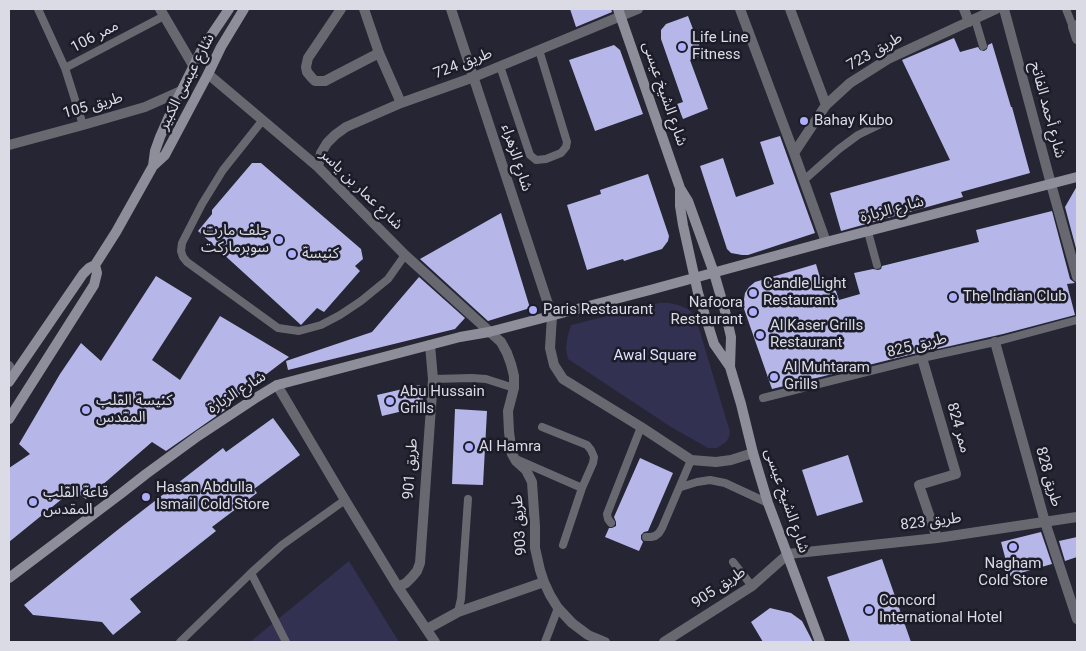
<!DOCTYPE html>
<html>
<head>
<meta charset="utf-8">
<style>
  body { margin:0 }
  #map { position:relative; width:1086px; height:651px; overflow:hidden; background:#252533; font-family:Roboto,sans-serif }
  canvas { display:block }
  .frame { position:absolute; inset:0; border:10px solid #dbdbe5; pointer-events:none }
</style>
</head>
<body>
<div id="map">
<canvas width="1086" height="651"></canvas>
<div class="frame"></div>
</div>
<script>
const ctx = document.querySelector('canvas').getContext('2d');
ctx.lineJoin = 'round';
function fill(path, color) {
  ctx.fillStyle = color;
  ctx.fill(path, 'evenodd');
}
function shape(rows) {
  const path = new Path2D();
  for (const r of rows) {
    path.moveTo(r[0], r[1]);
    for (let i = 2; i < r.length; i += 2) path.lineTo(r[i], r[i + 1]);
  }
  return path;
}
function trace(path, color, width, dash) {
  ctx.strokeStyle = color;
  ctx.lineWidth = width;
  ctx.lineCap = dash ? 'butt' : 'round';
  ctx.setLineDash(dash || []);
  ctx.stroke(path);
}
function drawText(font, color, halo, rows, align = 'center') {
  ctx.font = font + ' Roboto,"Noto Sans Arabic",sans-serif';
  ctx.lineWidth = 5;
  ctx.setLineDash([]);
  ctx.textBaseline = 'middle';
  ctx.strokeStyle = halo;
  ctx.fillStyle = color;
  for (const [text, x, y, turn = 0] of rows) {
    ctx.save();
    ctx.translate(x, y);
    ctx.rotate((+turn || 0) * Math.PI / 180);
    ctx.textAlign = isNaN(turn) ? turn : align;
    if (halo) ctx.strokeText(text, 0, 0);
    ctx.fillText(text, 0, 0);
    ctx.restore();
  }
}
fill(shape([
  [659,303,669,303,678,305,688,309,695,315,730,432,729,437,726,442,717,448,708,448,671,427,568,359,566,349,567,339,571,325],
  [349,561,399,642,250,642]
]), '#323151');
fill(shape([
  [570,9,611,9,612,12,576,27],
  [688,16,703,55,690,60,708,109,683,119,677,104,683,102,661,39,661,30,666,24],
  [954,38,960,52,978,47,980,50,984,51,987,49,988,45,992,43,1011,107,1012,107,1030,173,961,192,963,197,841,231,830,193,950,160,902,60],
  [614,45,620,50,643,114,595,131,569,60],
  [780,136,815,233,748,255,742,255,731,253,727,249,700,166,723,158,736,197,774,184,760,142],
  [252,163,261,163,361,249,363,259,355,266,360,271,324,312,317,308,301,325,198,231,212,214,212,210],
  [648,174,669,236,668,241,662,249,624,261,623,259,587,270,567,205,601,194,600,190],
  [1077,186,1077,252,1065,207],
  [1052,211,1070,279,1075,283,1067,284,1075,315,1003,334,924,352,921,351,917,353,772,389,743,306,745,293,749,287,755,282,816,264,821,281,832,279,839,300,860,294,854,273,873,269,878,270,881,269,882,266,979,242,976,230],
  [501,213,530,308,488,321,420,259],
  [156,276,192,298,152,360,180,380,220,316,289,357,222,408,225,410,166,451,152,442,86,499,73,490,9,542,9,468,30,454,19,444,60,374,81,343,101,361],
  [419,277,465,318,455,329,288,370,286,361,372,332],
  [420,385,424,406,382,416,377,395],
  [455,409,487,411,483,485,452,484],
  [273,418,300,455,254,489,257,493,212,527,216,531,130,599,141,612,113,635,102,622,33,615,24,605,120,528,223,448,226,452],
  [848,455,863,502,817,516,802,470],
  [640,458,673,473,648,531,644,532,641,535,641,539,643,542,639,551,605,537,609,528,612,528,616,526,616,522,614,517],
  [1041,532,1052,564,1010,576,1001,542],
  [1077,537,1077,557,1065,561,1059,541],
  [882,559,911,642,850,642,827,577],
  [770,608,791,613,802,621,813,642,763,642,751,622]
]), '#b6b7e8');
trace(shape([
  [38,9,65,68,83,125],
  [1066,9,1073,27],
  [975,19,983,46],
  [500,66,530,155,536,160,546,159,561,153,566,147,567,142,539,50],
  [65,68,164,16],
  [262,121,223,170,202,204,182,243,181,251,183,257,187,262,278,328,299,331,321,325,340,315,361,301,388,279,405,255],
  [804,180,839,149,858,135,887,121],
  [868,232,877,265],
  [433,379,472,378,486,379,514,388],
  [763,398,922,358,995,342,1077,320],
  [542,427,587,445,591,450,594,457,593,463,582,488,563,545],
  [518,460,582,488],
  [681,487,697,482,710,480,725,483,768,503],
  [611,523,608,519,607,514,641,427],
  [646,537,651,537,655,536,659,533,662,528,691,460],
  [733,562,752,586],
  [251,573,286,642],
  [458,612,461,599,468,499],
  [180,642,251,573,282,545,345,500],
  [545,642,558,608]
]), '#686970', 8);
trace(shape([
  [160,9,194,67],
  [341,9,308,58,306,67,307,72,312,78,315,81,325,81,379,53],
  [364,9,379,53,401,103],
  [451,9,552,316,550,348,554,365,563,379,641,427,691,460,716,462,731,460,753,453],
  [740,9,794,153,826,242],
  [790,9,826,105],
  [964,9,969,22],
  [1004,9,1051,184,1077,277],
  [1077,25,1073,27,1077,39],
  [208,74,318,167,405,255,501,342,507,353,511,364,514,376,514,388,508,411,509,432,512,454,516,461,526,470,532,482,535,526,535,548,540,570,544,582,550,595,558,608,572,623,588,635,605,642],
  [9,145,83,125,145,107,183,90],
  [794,153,826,105,850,83,888,59,996,9],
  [318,167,321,153,327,143,335,135,346,127,401,103,474,77,638,9],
  [995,342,1045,522,1077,619],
  [922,358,956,474,919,485,937,538],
  [9,366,11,377],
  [277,385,345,500,398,587,435,642],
  [398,587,406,583,412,577,417,571,420,563,433,379,430,345],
  [427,629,458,612,544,582],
  [664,642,752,586,788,554,937,538,1077,517]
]), '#686970', 10);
trace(shape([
  [618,9,680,188,688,201,714,273,725,311,731,337,730,367,741,404,753,453,768,503,820,642],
  [153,166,155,151,160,137,171,112,202,49,229,9],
  [680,190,680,206,683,225,698,293,714,344,730,367],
  [9,382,83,274,89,268,95,265,116,232,153,166,165,155,208,74,221,47,244,9],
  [9,419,94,285,97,273,95,265],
  [9,578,123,492,146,474,198,436,254,399,277,385,460,337,489,332,650,290,826,242,1077,177]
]), '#8d8e9a', 10);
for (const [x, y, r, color] of [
  [682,47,5,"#afaefa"],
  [804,121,5,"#afaefa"],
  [279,240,5,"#afaefa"],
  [292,254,5,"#afaefa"],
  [753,293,5,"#afaefa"],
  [953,297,5,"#afaefa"],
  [533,310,5,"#afaefa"],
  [753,312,5,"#afaefa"],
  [760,335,5,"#afaefa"],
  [774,377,5,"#afaefa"],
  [390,401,5,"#afaefa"],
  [86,410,5,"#afaefa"],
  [469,447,5,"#afaefa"],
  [146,497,5,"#afaefa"],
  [33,502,5,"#afaefa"],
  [1013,547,5,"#afaefa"],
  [869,610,5,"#afaefa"]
]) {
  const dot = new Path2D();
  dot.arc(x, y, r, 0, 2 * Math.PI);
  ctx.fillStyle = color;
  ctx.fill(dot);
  trace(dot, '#1c1c29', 2);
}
drawText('15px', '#dbdbe5', '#1c1c29', [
  ["ممر 106",95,37,-28],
  ["طريق 723",875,52,-30],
  ["طريق 724",463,64,-21],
  ["شارع عيسى الكبير",187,82,-63],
  ["شارع الشيخ عيسى",664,94,71],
  ["طريق 105",93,106,-16],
  ["شارع أحمد الفاتح",1047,110,75],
  ["شارع الزهراء",516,158,72],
  ["شارع عمار بن ياسر",361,190,44],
  ["شارع الزبارة",892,210,-15],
  ["طريق 825",917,346,-14],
  ["شارع الزبارة",237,393,-32],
  ["ممر 824",958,428,74],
  ["طريق 901",411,469,-86],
  ["طريق 828",1048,477,74],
  ["شارع الشيخ عيسى",786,501,71],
  ["طريق 823",931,522,-7],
  ["طريق 903",520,525,-94],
  ["طريق 905",719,588,-34]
]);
drawText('15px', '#dbdbe5', '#1c1c29', [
  ["Life Line",692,38],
  ["Fitness",692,55],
  ["Bahay Kubo",814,121],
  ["جلف مارت",269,231,"right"],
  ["سوبرماركت",269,248,"right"],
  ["كنيسة",302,254],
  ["Candle Light",763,284],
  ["Restaurant",763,301],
  ["The Indian Club",963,297],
  ["Nafoora",743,303,"right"],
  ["Restaurant",743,320,"right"],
  ["Paris Restaurant",543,310],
  ["Al Kaser Grills",770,326],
  ["Restaurant",770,343],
  ["Al Muhtaram",784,368],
  ["Grills",784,385],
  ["Abu Hussain",400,392],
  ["Grills",400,409],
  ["كنيسة القلب",96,401],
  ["المقدس",96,418],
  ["Al Hamra",479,447],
  ["Hasan Abdulla",156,488],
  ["Ismail Cold Store",156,505],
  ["قاعة القلب",43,493],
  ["المقدس",43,510],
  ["Nagham",1013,564,"center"],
  ["Cold Store",1013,581,"center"],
  ["Concord",879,601],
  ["International Hotel",879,618]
], 'left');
drawText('15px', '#e0e1fe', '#1c1c29', [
  ["Awal Square",655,356]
]);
</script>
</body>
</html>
